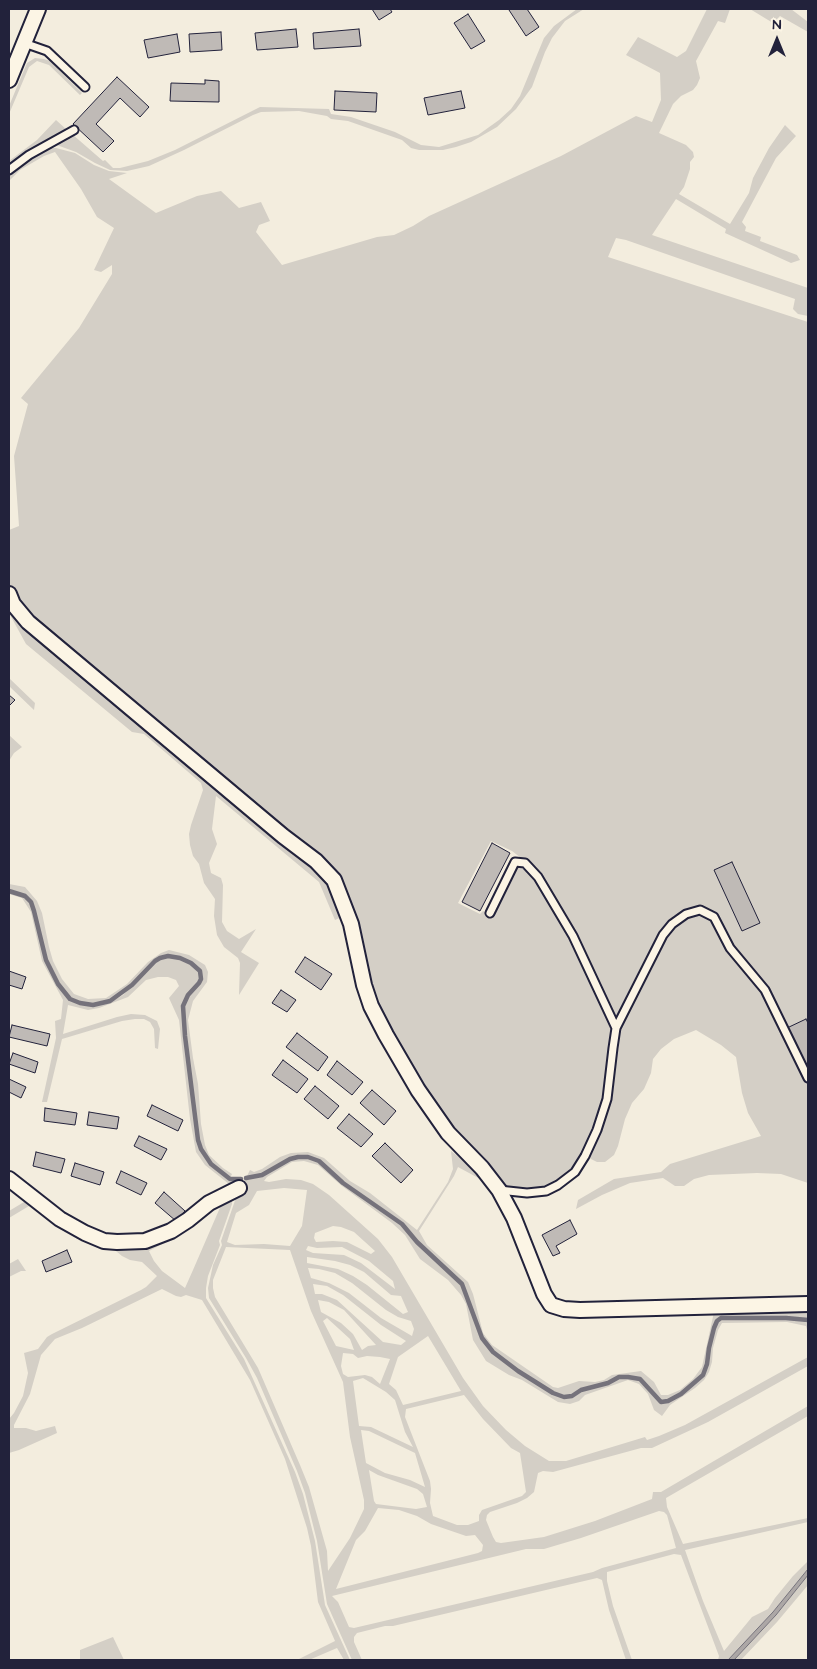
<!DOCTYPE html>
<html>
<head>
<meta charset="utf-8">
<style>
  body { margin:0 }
  #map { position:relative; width:817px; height:1669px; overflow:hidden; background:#f3edde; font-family:"Architects Daughter",sans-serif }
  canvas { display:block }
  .frame { position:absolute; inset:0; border:10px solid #22223b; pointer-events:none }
  .north { position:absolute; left:752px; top:15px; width:50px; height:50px; -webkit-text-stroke:4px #fcf5e5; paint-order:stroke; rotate:0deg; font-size:14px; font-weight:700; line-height:20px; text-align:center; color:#22223b }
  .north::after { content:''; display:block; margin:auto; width:18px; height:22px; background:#22223b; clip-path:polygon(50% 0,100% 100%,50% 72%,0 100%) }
</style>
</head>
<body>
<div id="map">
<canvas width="817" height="1669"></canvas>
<div class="frame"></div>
<div class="north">N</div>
</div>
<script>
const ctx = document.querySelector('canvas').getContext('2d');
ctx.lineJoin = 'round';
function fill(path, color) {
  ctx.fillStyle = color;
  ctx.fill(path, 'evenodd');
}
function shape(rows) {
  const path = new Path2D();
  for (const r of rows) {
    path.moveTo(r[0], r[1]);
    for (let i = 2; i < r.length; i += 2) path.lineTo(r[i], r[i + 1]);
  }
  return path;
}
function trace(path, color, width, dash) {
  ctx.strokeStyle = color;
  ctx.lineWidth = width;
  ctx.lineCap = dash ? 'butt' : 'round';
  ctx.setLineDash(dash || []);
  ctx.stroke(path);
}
fill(shape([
  [577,9,584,9,565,21,552,38,545,52,532,87,516,109,497,127,471,142,456,147,443,150,419,150,411,148,402,140,348,121,331,119,327,116,299,111,261,112,253,115,184,150,149,166,127,171,110,170,95,163,76,152,54,144,72,134,103,161,105,160,113,168,120,168,148,161,175,150,260,107,329,109,331,114,351,117,395,132,421,145,439,147,478,135,499,120,511,109,520,96,544,38,554,26],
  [707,9,730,9,725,23,718,21,696,61,700,78,697,85,693,90,681,96,673,104,659,133,686,145,693,152,694,157,690,162,690,169,684,187,679,194,730,224,749,193,753,178,769,148,785,125,796,136,776,158,742,222,746,227,745,231,761,237,760,241,797,255,800,260,791,263,725,233,726,229,676,199,652,235,808,288,808,316,798,314,793,309,795,299,626,240,616,238,608,257,808,322,808,1073,780,1014,766,989,732,947,716,916,700,907,685,913,671,922,661,934,616,1025,575,936,540,877,525,861,512,851,491,841,458,903,480,914,483,911,490,914,515,864,524,865,537,878,571,937,614,1028,611,1048,605,1099,595,1129,583,1155,573,1171,557,1183,545,1189,527,1191,501,1189,492,1172,453,1132,432,1104,394,1044,375,1008,365,977,354,922,345,890,341,880,333,871,307,846,236,790,28,616,10,587,9,584,9,530,19,526,14,456,28,404,21,398,79,328,112,274,112,265,101,272,94,270,114,228,97,217,81,189,55,152,44,156,20,170,9,181,9,174,50,148,56,148,75,153,94,165,109,171,127,173,109,179,156,213,197,196,221,191,239,208,261,202,270,221,259,225,256,232,282,265,377,237,394,235,413,226,429,216,561,156,636,116,652,122,661,100,660,73,626,55,638,37,677,57,686,51],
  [750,9,791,9,808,22,808,32,780,16,773,23],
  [35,58,44,59,50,61,82,93,80,95,49,65,37,61,29,67,9,114,9,106,27,63],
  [56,120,67,130,27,152,9,165,9,161,37,140],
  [9,601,307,860,329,885,344,916,335,920,319,882,216,796,212,829,217,844,209,863,211,873,221,878,223,885,222,922,227,931,239,939,256,929,241,952,259,963,239,995,240,963,238,958,224,947,217,935,214,916,215,899,204,883,199,864,193,856,190,845,189,834,191,825,203,790,201,783,144,734,132,732,26,644,9,613],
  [9,678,35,703,34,710,9,686],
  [9,735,22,747,14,753,9,761],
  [9,884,25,887,37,901,42,913,49,947,53,961,62,979,74,994,88,999,106,998,127,984,148,962,161,953,169,950,189,955,205,965,208,972,207,982,193,1001,188,1020,193,1058,198,1084,201,1124,205,1145,209,1155,223,1168,232,1174,230,1178,212,1164,206,1156,199,1139,197,1125,186,1035,184,1006,189,995,200,984,202,979,201,971,191,962,180,957,168,955,160,957,154,961,131,984,110,1000,93,1004,81,1002,70,998,59,984,47,960,35,910,31,902,26,895,9,889],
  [9,891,24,897,30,903,33,911,45,961,57,985,69,1000,80,1004,93,1006,111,1002,123,995,155,962,161,959,168,957,179,959,190,964,199,972,200,978,198,983,187,994,182,1005,184,1036,197,1140,200,1150,210,1165,230,1180,240,1180,239,1182,229,1184,205,1165,196,1152,190,1119,179,1020,169,998,179,986,176,980,168,977,158,977,146,980,128,997,99,1008,88,1010,68,1005,63,1034,117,1017,131,1014,145,1015,157,1021,160,1029,158,1049,155,1048,154,1029,150,1022,144,1019,135,1019,122,1021,62,1039,47,1102,42,1102,56,1038,55,1021,61,1019,63,1000,42,961,31,912,22,898,9,894],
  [700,912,713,919,763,991,808,1083,808,1183,781,1174,757,1173,709,1175,694,1179,684,1186,675,1186,663,1178,630,1183,602,1195,576,1209,578,1200,614,1179,661,1172,670,1164,761,1136,748,1113,742,1093,736,1057,721,1045,696,1030,674,1039,661,1049,653,1059,651,1073,644,1089,632,1103,625,1119,618,1146,614,1155,605,1162,597,1162,587,1157,599,1131,618,1029,664,936,674,925,687,916],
  [451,1151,485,1177,501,1200,482,1180,458,1167,454,1176,419,1231,427,1245,468,1282,473,1294,483,1333,492,1345,553,1387,558,1388,579,1381,595,1382,604,1380,612,1375,641,1371,654,1382,661,1395,668,1395,680,1390,693,1379,702,1367,714,1312,808,1308,808,1319,786,1317,720,1317,716,1320,713,1328,708,1348,706,1363,703,1374,680,1393,668,1400,661,1400,640,1378,628,1376,619,1376,607,1382,581,1389,572,1395,564,1395,554,1392,519,1370,494,1351,483,1337,463,1283,418,1241,403,1223,344,1182,320,1160,308,1156,298,1156,289,1158,261,1174,246,1178,250,1170,254,1172,262,1169,280,1157,291,1153,308,1152,324,1158,350,1181,370,1193,417,1230,448,1182,453,1169],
  [298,1158,307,1158,319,1162,342,1183,401,1225,417,1243,461,1284,481,1339,492,1353,518,1372,553,1394,564,1398,573,1397,582,1391,608,1384,619,1379,628,1378,639,1380,660,1403,668,1402,682,1395,704,1375,708,1364,710,1348,715,1328,717,1322,721,1319,786,1319,808,1321,808,1333,806,1326,787,1322,722,1323,718,1330,713,1348,712,1362,709,1372,704,1380,695,1388,670,1405,662,1416,654,1410,648,1394,639,1384,628,1380,585,1395,579,1401,570,1404,558,1402,522,1380,509,1375,486,1361,473,1340,466,1304,461,1295,448,1280,420,1259,405,1235,392,1223,342,1186,318,1165,304,1161,292,1162,267,1177,264,1181,269,1182,286,1179,301,1180,313,1184,329,1195,378,1239,392,1257,463,1378,483,1406,506,1430,525,1446,549,1461,566,1461,645,1437,647,1440,659,1436,685,1425,808,1357,808,1366,708,1422,652,1448,641,1448,553,1472,543,1471,538,1473,534,1492,527,1498,517,1503,490,1512,487,1515,486,1520,493,1537,496,1542,501,1543,544,1537,595,1521,652,1499,653,1492,661,1492,808,1406,808,1416,666,1498,667,1507,683,1544,808,1518,808,1522,685,1550,703,1601,724,1651,752,1617,768,1609,775,1598,793,1576,808,1561,808,1569,773,1612,728,1660,718,1660,719,1656,681,1555,674,1554,607,1572,607,1581,613,1606,632,1660,626,1660,609,1610,602,1580,597,1578,393,1626,385,1626,357,1633,354,1637,354,1642,362,1660,352,1660,327,1604,317,1541,305,1493,297,1471,257,1378,246,1358,209,1298,208,1288,213,1265,222,1245,221,1241,239,1189,245,1179,262,1176,290,1160],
  [284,1188,307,1190,302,1226,290,1246,264,1244,235,1245,227,1242,236,1213,249,1205,257,1191],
  [333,1226,341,1227,354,1232,375,1251,371,1254,347,1242,333,1241,316,1242,314,1238,315,1233],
  [308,1246,317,1248,342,1247,369,1261,393,1281,395,1289,361,1263,344,1255,313,1253,306,1250],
  [226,1247,290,1250,311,1311,343,1382,350,1437,364,1500,364,1509,350,1538,328,1571,327,1551,309,1487,300,1465,258,1368,215,1297,213,1288,213,1280],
  [307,1257,335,1261,350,1265,364,1272,391,1295,401,1296,408,1312,403,1314,367,1285,353,1276,338,1269,307,1263],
  [308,1268,319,1269,335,1273,352,1283,386,1310,398,1317,411,1321,414,1329,412,1336,381,1318,349,1293,329,1283,311,1278],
  [313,1284,327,1286,343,1295,381,1325,406,1341,401,1345,383,1342,337,1300,322,1294,315,1294],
  [318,1300,329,1302,344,1310,376,1345,368,1346,362,1350,353,1334,341,1323,321,1312],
  [327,1318,350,1339,354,1350,336,1346,323,1321],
  [428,1336,461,1391,403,1405,396,1390,389,1384,398,1357],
  [343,1353,353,1354,358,1358,367,1356,380,1357,390,1359,380,1384,372,1377,365,1375,348,1377,343,1374,341,1366],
  [363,1378,386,1392,395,1400,405,1432,413,1447,371,1427,359,1426,353,1381],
  [464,1395,483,1419,511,1448,520,1453,526,1492,522,1496,482,1510,479,1515,479,1521,468,1525,457,1525,433,1516,430,1503,431,1489,430,1481,405,1417,406,1409],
  [361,1430,369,1431,415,1453,425,1487,410,1480,385,1473,366,1463],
  [369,1470,378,1475,417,1489,423,1494,427,1507,416,1509,376,1504,374,1501],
  [378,1508,399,1510,417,1516,431,1524,466,1536,475,1535,483,1545,482,1551,478,1553,336,1589,356,1540,365,1531],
  [659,1511,664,1512,667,1515,676,1548,602,1568,593,1572,354,1628,349,1627,338,1602,332,1596,526,1549,544,1549,581,1538],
  [29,1199,34,1203,9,1218,9,1211],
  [227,1199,232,1201,232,1204,219,1241,220,1245,208,1276,206,1288,206,1298,244,1359,295,1472,303,1494,315,1541,325,1605,350,1660,344,1660,337,1648,309,1660,297,1660,335,1641,318,1602,311,1546,307,1528,285,1459,250,1380,202,1300,186,1295,181,1297,176,1296,162,1289,82,1328,55,1339,41,1355,30,1394,14,1425,14,1428,26,1428,36,1431,55,1426,57,1433,19,1450,9,1453,9,1419,14,1413,23,1396,28,1373,24,1353,38,1349,47,1337,52,1334,141,1290,146,1287,157,1276,142,1262,130,1260,122,1256,111,1247,124,1247],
  [222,1203,193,1270,185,1288,162,1271,154,1261,149,1251,179,1235,207,1211],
  [18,1259,26,1271,21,1271,9,1277,9,1264],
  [808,1575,808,1585,777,1622,741,1660,734,1660,776,1615],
  [113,1637,124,1660,80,1660,80,1650]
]), '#d4cfc6');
const water = shape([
  [808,1569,808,1575,776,1615,734,1660,728,1660,773,1612,808,1569]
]);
fill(water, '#aca7a6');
trace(water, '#75727b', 1);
trace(shape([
  [9,891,25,896,31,902,34,911,46,960,58,984,70,999,80,1003,93,1005,110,1001,132,985,155,961,160,958,168,956,180,958,191,963,200,971,201,979,199,983,188,995,183,1006,185,1036,198,1140,201,1149,211,1164,230,1179,241,1179],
  [246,1178,262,1175,290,1159,298,1157,308,1157,319,1161,343,1183,402,1224,417,1242,462,1284,482,1338,493,1352,518,1371,553,1393,564,1397,572,1396,581,1390,608,1383,619,1377,628,1377,640,1379,661,1402,668,1401,681,1394,703,1375,707,1364,709,1348,714,1328,717,1321,721,1318,786,1318,808,1320]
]), '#75727b', 4.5);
const building = shape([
  [372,9,390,9,392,12,379,20,372,9],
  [511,9,527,9,539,27,526,36,509,10,511,9],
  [468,14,485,41,471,49,454,23,468,14],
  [296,29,298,47,257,50,255,33,296,29],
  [359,29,361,46,314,49,313,33,359,29],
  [221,32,222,50,190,52,189,34,221,32],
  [177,34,180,52,148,58,144,40,177,34],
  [117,77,149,107,140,117,120,98,96,124,114,141,103,152,73,124,117,77],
  [205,80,219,81,219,102,170,101,171,83,205,84,205,80],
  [335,91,377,93,376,112,334,110,335,91],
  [461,91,465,108,428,115,424,98,461,91],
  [9,695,15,700,9,706,9,695],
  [492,843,510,853,480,911,462,902,492,843],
  [732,862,760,923,742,931,714,870,732,862],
  [305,957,332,974,321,990,295,972,305,957],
  [9,971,26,977,22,989,9,985,9,971],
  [281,990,296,1000,287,1012,272,1003,281,990],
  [806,1019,808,1023,808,1070,787,1028,806,1019],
  [12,1025,50,1034,47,1046,9,1037,12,1025],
  [297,1033,328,1057,318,1071,286,1047,297,1033],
  [13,1053,38,1062,35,1073,9,1064,13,1053],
  [283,1060,308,1079,297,1093,272,1075,283,1060],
  [337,1061,363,1082,352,1095,327,1075,337,1061],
  [9,1079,26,1087,21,1098,9,1092,9,1079],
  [315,1086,339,1106,328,1119,304,1099,315,1086],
  [372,1090,396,1111,384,1125,360,1103,372,1090],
  [152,1105,183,1120,178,1131,147,1116,152,1105],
  [45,1108,77,1113,75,1125,44,1121,45,1108],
  [89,1112,119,1117,117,1129,87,1125,89,1112],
  [349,1114,373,1134,361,1147,337,1128,349,1114],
  [139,1136,167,1149,161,1160,134,1146,139,1136],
  [385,1143,413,1170,401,1183,372,1156,385,1143],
  [36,1152,65,1159,61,1173,33,1166,36,1152],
  [75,1163,104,1172,100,1185,71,1176,75,1163],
  [121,1171,147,1183,141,1195,116,1183,121,1171],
  [164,1192,185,1211,176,1221,155,1203,164,1192],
  [570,1220,577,1234,556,1246,560,1253,553,1256,542,1235,570,1220],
  [67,1250,72,1262,46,1272,42,1261,67,1250]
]);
fill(building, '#bfbab6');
trace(building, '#22223b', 1);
const lane = shape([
  [24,43,47,51,85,87],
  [9,170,29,155,74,130],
  [490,913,515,862,525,863,538,877,573,936,616,1028],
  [499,1190,527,1193,546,1191,558,1185,575,1172,585,1156,597,1130,607,1099,613,1048,616,1028,663,935,672,924,686,914,700,910,714,917,730,948,765,990,808,1078]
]);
const street = shape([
  [9,80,38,9],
  [9,594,13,604,28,622,283,836,316,861,334,880,351,924,364,985,371,1006,386,1035,418,1090,448,1133,482,1168,499,1190,514,1218,544,1294,551,1305,564,1309,580,1310,808,1304],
  [9,1179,60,1219,85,1233,104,1241,117,1242,145,1241,171,1231,188,1220,209,1203,239,1188]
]);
trace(lane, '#22223b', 11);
trace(street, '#22223b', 18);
trace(lane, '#fcf5e5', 7);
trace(street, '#fcf5e5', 14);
</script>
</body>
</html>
